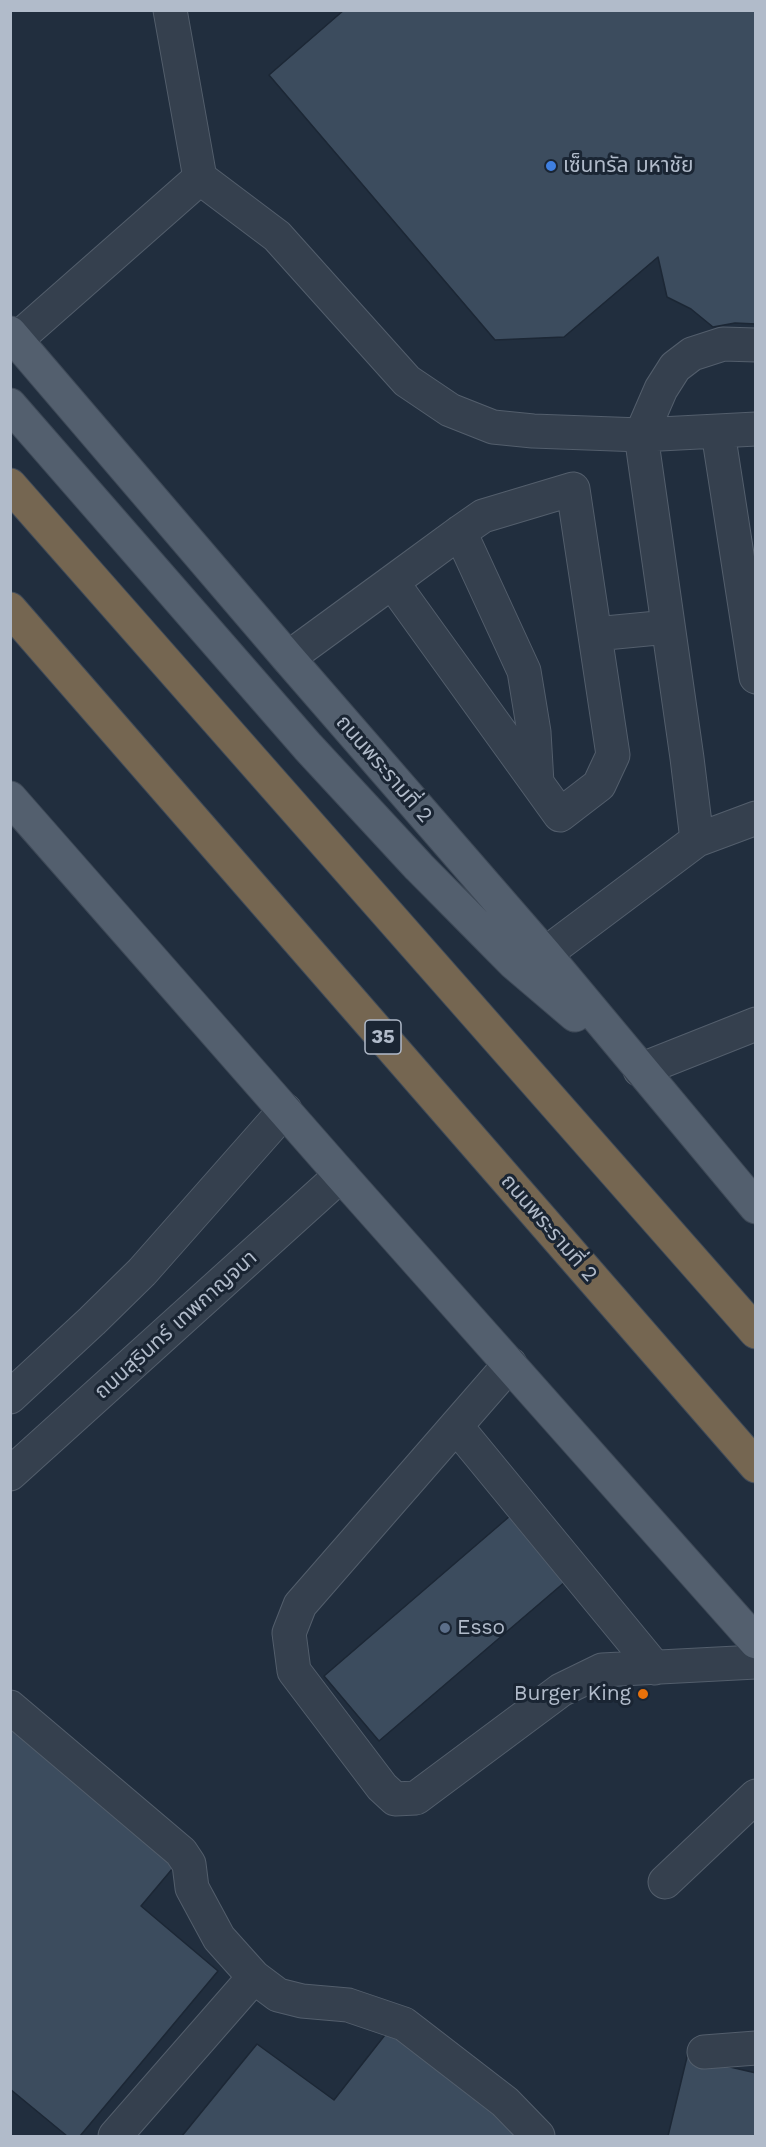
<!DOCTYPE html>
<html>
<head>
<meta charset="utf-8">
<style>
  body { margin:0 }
  #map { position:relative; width:766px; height:2147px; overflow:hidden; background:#212e3e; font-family:"Work Sans",sans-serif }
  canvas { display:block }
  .frame { position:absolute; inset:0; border:12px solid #b1bbca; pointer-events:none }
</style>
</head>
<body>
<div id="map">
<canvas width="766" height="2147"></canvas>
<div class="frame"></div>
</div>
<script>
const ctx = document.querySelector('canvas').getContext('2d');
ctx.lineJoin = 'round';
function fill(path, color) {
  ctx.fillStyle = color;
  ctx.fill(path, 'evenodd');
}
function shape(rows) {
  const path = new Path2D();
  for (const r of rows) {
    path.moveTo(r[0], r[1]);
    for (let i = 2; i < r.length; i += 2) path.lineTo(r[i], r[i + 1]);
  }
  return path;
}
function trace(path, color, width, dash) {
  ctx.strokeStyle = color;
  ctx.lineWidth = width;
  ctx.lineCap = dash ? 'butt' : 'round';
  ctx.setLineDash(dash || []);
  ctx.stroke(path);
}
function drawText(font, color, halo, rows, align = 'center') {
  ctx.font = font + ' "Work Sans","Noto Sans Thai",sans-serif';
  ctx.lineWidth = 6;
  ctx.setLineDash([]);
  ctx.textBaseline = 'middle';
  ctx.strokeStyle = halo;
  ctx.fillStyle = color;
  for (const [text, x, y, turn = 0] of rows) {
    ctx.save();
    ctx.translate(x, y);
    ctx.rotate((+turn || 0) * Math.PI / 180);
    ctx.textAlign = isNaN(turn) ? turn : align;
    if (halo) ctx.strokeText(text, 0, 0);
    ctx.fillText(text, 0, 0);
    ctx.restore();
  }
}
const building = shape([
  [344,10,756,10,756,324,735,323,713,327,691,309,667,297,658,257,564,337,495,340,269,75,344,10],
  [510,1516,566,1581,379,1741,324,1676,510,1516],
  [10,1720,178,1862,141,1906,218,1971,80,2136,67,2136,10,2089,10,1720],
  [392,2026,528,2136,182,2136,257,2044,334,2100,392,2026],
  [687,2057,756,2073,756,2136,668,2136,687,2057]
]);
fill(building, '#3c4c5e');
trace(building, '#1c2735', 1.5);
const minor = shape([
  [170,10,200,178,277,236,407,381,450,410,493,427,533,431,641,435,756,429],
  [16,340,200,178],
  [718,432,756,677],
  [460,532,524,671,534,732,537,783],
  [595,634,668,627],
  [288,658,392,582,460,532,483,516,573,489,613,755,599,785,560,815,392,582],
  [697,840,687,758,641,435,661,389,675,367,692,354,723,344,756,345],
  [545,954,697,840,756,818],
  [640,1070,756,1024],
  [510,1364,300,1605,289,1633,294,1671,382,1787,395,1799,416,1798,561,1690,602,1670,756,1662],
  [10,1397,92,1321,142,1272,285,1110],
  [456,1426,655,1668],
  [10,1474,341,1175],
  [10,1707,181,1852,189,1864,192,1888,219,1938,254,1977,278,1995,302,2001,348,2005,404,2024,505,2102,538,2136],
  [665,1882,756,1796],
  [704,2052,756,2048],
  [115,2136,254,1977]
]);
const major = shape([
  [10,333,288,658,545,954,756,1207],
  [10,405,308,747,419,867,514,963,575,1015],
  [10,798,341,1175,756,1642]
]);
const highway = shape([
  [10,485,756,1332],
  [10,609,756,1466]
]);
trace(minor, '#535e6c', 35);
trace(major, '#3e4957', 35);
trace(highway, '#404b59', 35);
trace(minor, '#35404e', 33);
trace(major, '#535f6e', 33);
trace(highway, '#756651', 33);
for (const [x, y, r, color] of [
  [551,166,6,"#3f7fe0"],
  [445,1628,6,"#5c6f8a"],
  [643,1694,6,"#e8710a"]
]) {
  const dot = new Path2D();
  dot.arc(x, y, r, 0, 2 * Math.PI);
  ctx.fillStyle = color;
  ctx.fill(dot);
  trace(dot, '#1a2533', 2);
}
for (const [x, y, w] of [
  [383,1037,36]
]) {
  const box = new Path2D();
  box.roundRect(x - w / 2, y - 17, w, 34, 4.5);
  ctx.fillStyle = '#1a2533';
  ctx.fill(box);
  trace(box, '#b1bbca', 1.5);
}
drawText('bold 20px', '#b1bbca', null, [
  ["35",383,1037]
]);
drawText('21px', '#b1bbca', '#1a2533', [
  ["เซ็นทรัล มหาชัย",563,166],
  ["Esso",457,1628],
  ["Burger King",631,1694,"right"]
], 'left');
drawText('21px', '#b1bbca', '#1a2533', [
  ["ถนนพระรามที่ 2",384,769,49],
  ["ถนนพระรามที่ 2",549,1228,49],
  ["ถนนสุรินทร์ เทพกาญจนา",176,1325,-42]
]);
</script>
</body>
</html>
